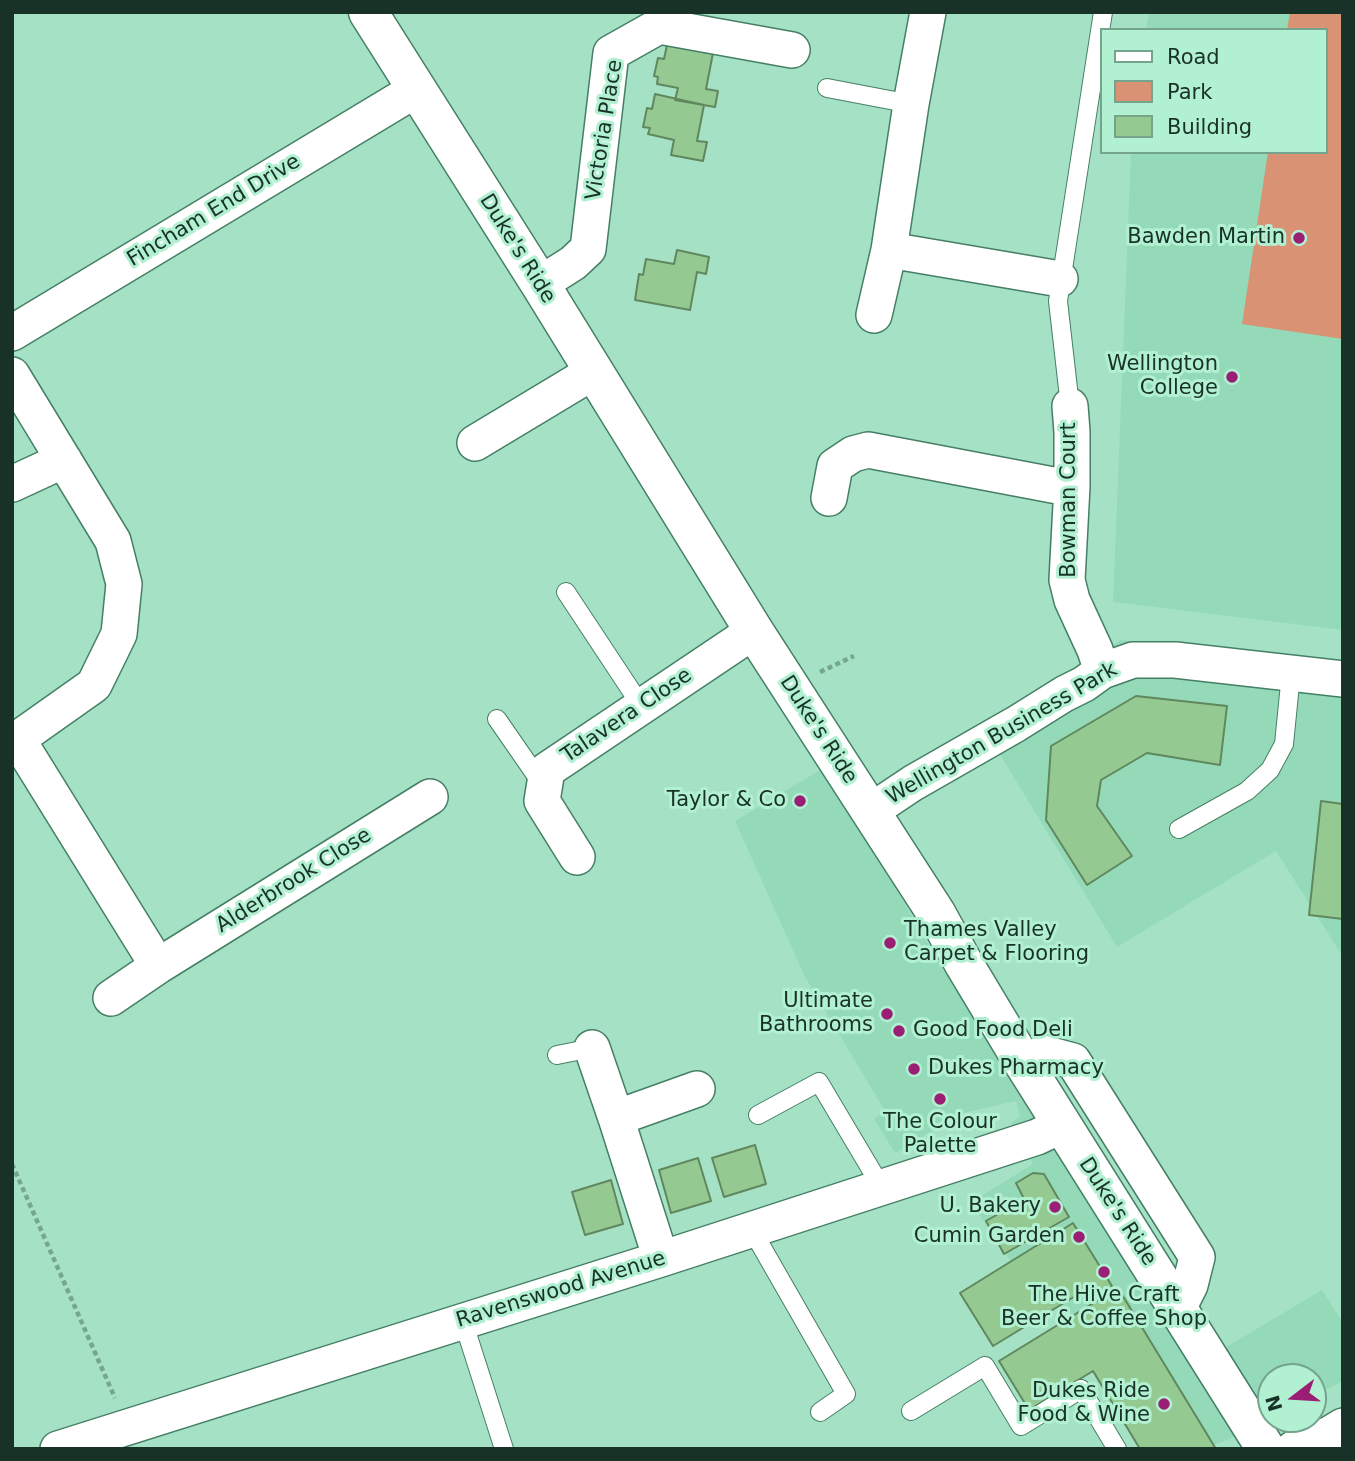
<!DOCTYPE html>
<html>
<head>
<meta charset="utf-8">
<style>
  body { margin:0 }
  #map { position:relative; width:1355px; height:1461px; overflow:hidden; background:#a5e2c5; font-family:"DejaVu Sans",sans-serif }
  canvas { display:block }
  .frame { position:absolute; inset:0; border:14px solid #193227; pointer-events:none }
  .legend { position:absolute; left:1100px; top:28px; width:228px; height:126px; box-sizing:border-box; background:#b2f0d2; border:2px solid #75a48e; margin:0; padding:9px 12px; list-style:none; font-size:21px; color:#193227 }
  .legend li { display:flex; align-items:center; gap:14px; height:35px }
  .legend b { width:35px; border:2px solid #75a48e }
  .north { position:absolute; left:1257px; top:1363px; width:70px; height:70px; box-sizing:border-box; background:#b2f0d2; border:2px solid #75a48e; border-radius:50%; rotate:253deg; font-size:19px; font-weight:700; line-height:28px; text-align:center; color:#193227 }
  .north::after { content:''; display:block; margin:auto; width:24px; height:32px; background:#9b1e75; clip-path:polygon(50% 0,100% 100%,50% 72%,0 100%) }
</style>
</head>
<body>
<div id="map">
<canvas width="1355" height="1461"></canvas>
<div class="frame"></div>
<ul class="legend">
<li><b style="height:9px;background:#fff"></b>Road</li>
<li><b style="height:19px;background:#d99273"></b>Park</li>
<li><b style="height:19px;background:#94ca91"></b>Building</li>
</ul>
<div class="north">N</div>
</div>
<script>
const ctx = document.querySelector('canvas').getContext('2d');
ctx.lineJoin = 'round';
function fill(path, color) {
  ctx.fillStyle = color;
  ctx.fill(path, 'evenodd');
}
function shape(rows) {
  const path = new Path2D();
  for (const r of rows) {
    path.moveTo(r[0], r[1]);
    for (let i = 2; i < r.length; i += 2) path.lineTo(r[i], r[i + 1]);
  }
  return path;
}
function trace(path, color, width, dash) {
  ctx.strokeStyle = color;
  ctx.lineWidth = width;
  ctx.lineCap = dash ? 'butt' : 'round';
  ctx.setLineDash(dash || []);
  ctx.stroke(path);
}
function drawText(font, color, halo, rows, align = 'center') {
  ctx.font = font + ' "DejaVu Sans",sans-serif';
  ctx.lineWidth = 6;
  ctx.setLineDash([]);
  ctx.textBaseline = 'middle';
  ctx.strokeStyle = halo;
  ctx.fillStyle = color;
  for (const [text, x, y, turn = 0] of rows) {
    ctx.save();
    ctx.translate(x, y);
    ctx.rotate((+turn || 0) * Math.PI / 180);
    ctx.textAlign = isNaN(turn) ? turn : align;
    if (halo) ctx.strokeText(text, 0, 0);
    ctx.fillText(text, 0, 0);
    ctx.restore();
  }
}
fill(shape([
  [1149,12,1343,12,1343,630,1113,602,1131,152,1325,152,1325,30,1146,30],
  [1121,640,1343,663,1343,957,1276,851,1117,947,982,725],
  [825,767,937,959,1015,1081,1053,1148,1121,1245,1196,1365,1322,1290,1343,1323,1343,1381,1313,1396,1313,1377,1271,1377,1271,1417,1239,1435,1204,1449,1103,1370,1061,1303,1013,1265,971,1202,1033,1164,1011,1123,1020,1116,1016,1101,963,1113,895,1153,874,1119,885,1111,805,977,735,821]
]), '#94dab9');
fill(shape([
  [1290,12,1343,12,1343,339,1242,324,1268,152,1325,152,1325,30,1287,30]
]), '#d99273');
const building = shape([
  [667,45,713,53,706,89,718,91,715,107,675,100,678,88,657,84,658,77,654,76,658,58,664,59,667,45],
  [655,94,704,105,697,141,707,142,703,161,671,155,674,140,648,134,650,128,643,127,647,108,652,109,655,94],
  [677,250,709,257,706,274,697,272,690,310,635,300,639,274,643,275,646,259,674,264,677,250],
  [1136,696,1227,706,1220,765,1147,753,1101,780,1097,806,1132,856,1087,885,1046,820,1051,746,1136,696],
  [1321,801,1343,804,1343,919,1309,915,1321,801],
  [755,1145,766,1184,724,1197,712,1158,755,1145],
  [698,1158,711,1201,671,1213,659,1170,698,1158],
  [1033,1173,1044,1174,1069,1217,1004,1254,986,1221,1024,1199,1016,1183,1033,1173],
  [611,1180,623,1224,585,1235,572,1192,611,1180],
  [1073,1223,1112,1286,1088,1301,1082,1292,993,1346,960,1293,1073,1223],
  [1118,1288,1216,1449,1140,1449,1093,1371,1029,1410,999,1361,1118,1288]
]);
fill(building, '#94ca91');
trace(building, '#60875e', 2);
const service = shape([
  [827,88,911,104],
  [1070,406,1058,301,1103,12],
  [566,592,642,707],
  [497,719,542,784],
  [1179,829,1247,791,1270,770,1284,744,1291,674],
  [557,1055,592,1048],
  [758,1115,819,1082,882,1188],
  [752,1230,846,1394,820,1412],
  [463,1321,504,1449],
  [911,1411,985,1366,1021,1426,1081,1389,1117,1449]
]);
const minor = shape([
  [928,12,911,104,889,250,1060,279],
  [540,284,573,263,588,249,611,53,659,26,792,50],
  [874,315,889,250],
  [12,333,417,89],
  [12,375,113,541,124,584,119,634,94,685,12,743],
  [1070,406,1072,432,1072,486,1067,580,1072,600,1095,650,1102,671],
  [475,443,593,372],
  [12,484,64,460],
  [829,498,835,466,853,454,868,450,1058,486,1072,486],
  [18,740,158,966],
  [871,811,913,783,1016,724,1064,694,1084,684,1102,671,1133,660,1175,660,1343,679],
  [577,857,542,801,547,770,754,631],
  [111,998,158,966,430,797],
  [592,1048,616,1118],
  [1024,1064,1043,1053,1073,1061,1197,1257,1190,1285,1178,1309],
  [661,1259,616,1118,697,1089],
  [58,1449,661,1259,1037,1137,1062,1125],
  [1293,1449,1305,1441,1328,1435,1343,1426]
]);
const secondary = shape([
  [368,12,540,284,754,631,936,913,964,964,1024,1064,1266,1449]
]);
trace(service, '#457f65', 20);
trace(minor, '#457f65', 38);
trace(secondary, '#457f65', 41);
trace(shape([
  [820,672,854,656],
  [12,1164,115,1398]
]), '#76a68f', 4.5, [5, 3.5]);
trace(service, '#fff', 18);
trace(minor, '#fff', 35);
trace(secondary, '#fff', 38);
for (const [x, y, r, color] of [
  [1299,238,7,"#9b1e75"],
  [1232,377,7,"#9b1e75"],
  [800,801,7,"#9b1e75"],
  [890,943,7,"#9b1e75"],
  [887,1014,7,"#9b1e75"],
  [899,1031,7,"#9b1e75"],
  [914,1069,7,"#9b1e75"],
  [940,1099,7,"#9b1e75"],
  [1055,1207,7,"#9b1e75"],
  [1079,1237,7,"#9b1e75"],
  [1104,1272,7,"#9b1e75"],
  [1164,1404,7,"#9b1e75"]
]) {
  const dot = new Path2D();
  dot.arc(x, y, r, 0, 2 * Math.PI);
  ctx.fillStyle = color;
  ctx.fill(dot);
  trace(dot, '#b2f0d2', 2.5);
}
drawText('21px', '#193227', '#b2f0d2', [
  ["Victoria Place",605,130,-81],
  ["Fincham End Drive",214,211,-31],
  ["Duke's Ride",517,249,58],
  ["Bowman Court",1070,500,-90],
  ["Talavera Close",627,716,-34],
  ["Duke's Ride",818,730,57],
  ["Wellington Business Park",1002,734,-30],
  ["Alderbrook Close",294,881,-32],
  ["Duke's Ride",1117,1212,57],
  ["Ravenswood Avenue",561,1290,-17]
]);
drawText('21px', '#193227', '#b2f0d2', [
  ["Bawden Martin",1285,238],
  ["Wellington",1218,365],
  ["College",1218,389],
  ["Taylor & Co",786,801],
  ["Thames Valley",904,931,"left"],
  ["Carpet & Flooring",904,955,"left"],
  ["Ultimate",873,1002],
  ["Bathrooms",873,1026],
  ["Good Food Deli",913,1031,"left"],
  ["Dukes Pharmacy",928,1069,"left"],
  ["The Colour",940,1123,"center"],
  ["Palette",940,1147,"center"],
  ["U. Bakery",1041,1207],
  ["Cumin Garden",1065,1237],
  ["The Hive Craft",1104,1296,"center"],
  ["Beer & Coffee Shop",1104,1320,"center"],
  ["Dukes Ride",1150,1392],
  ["Food & Wine",1150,1416]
], 'right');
</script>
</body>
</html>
